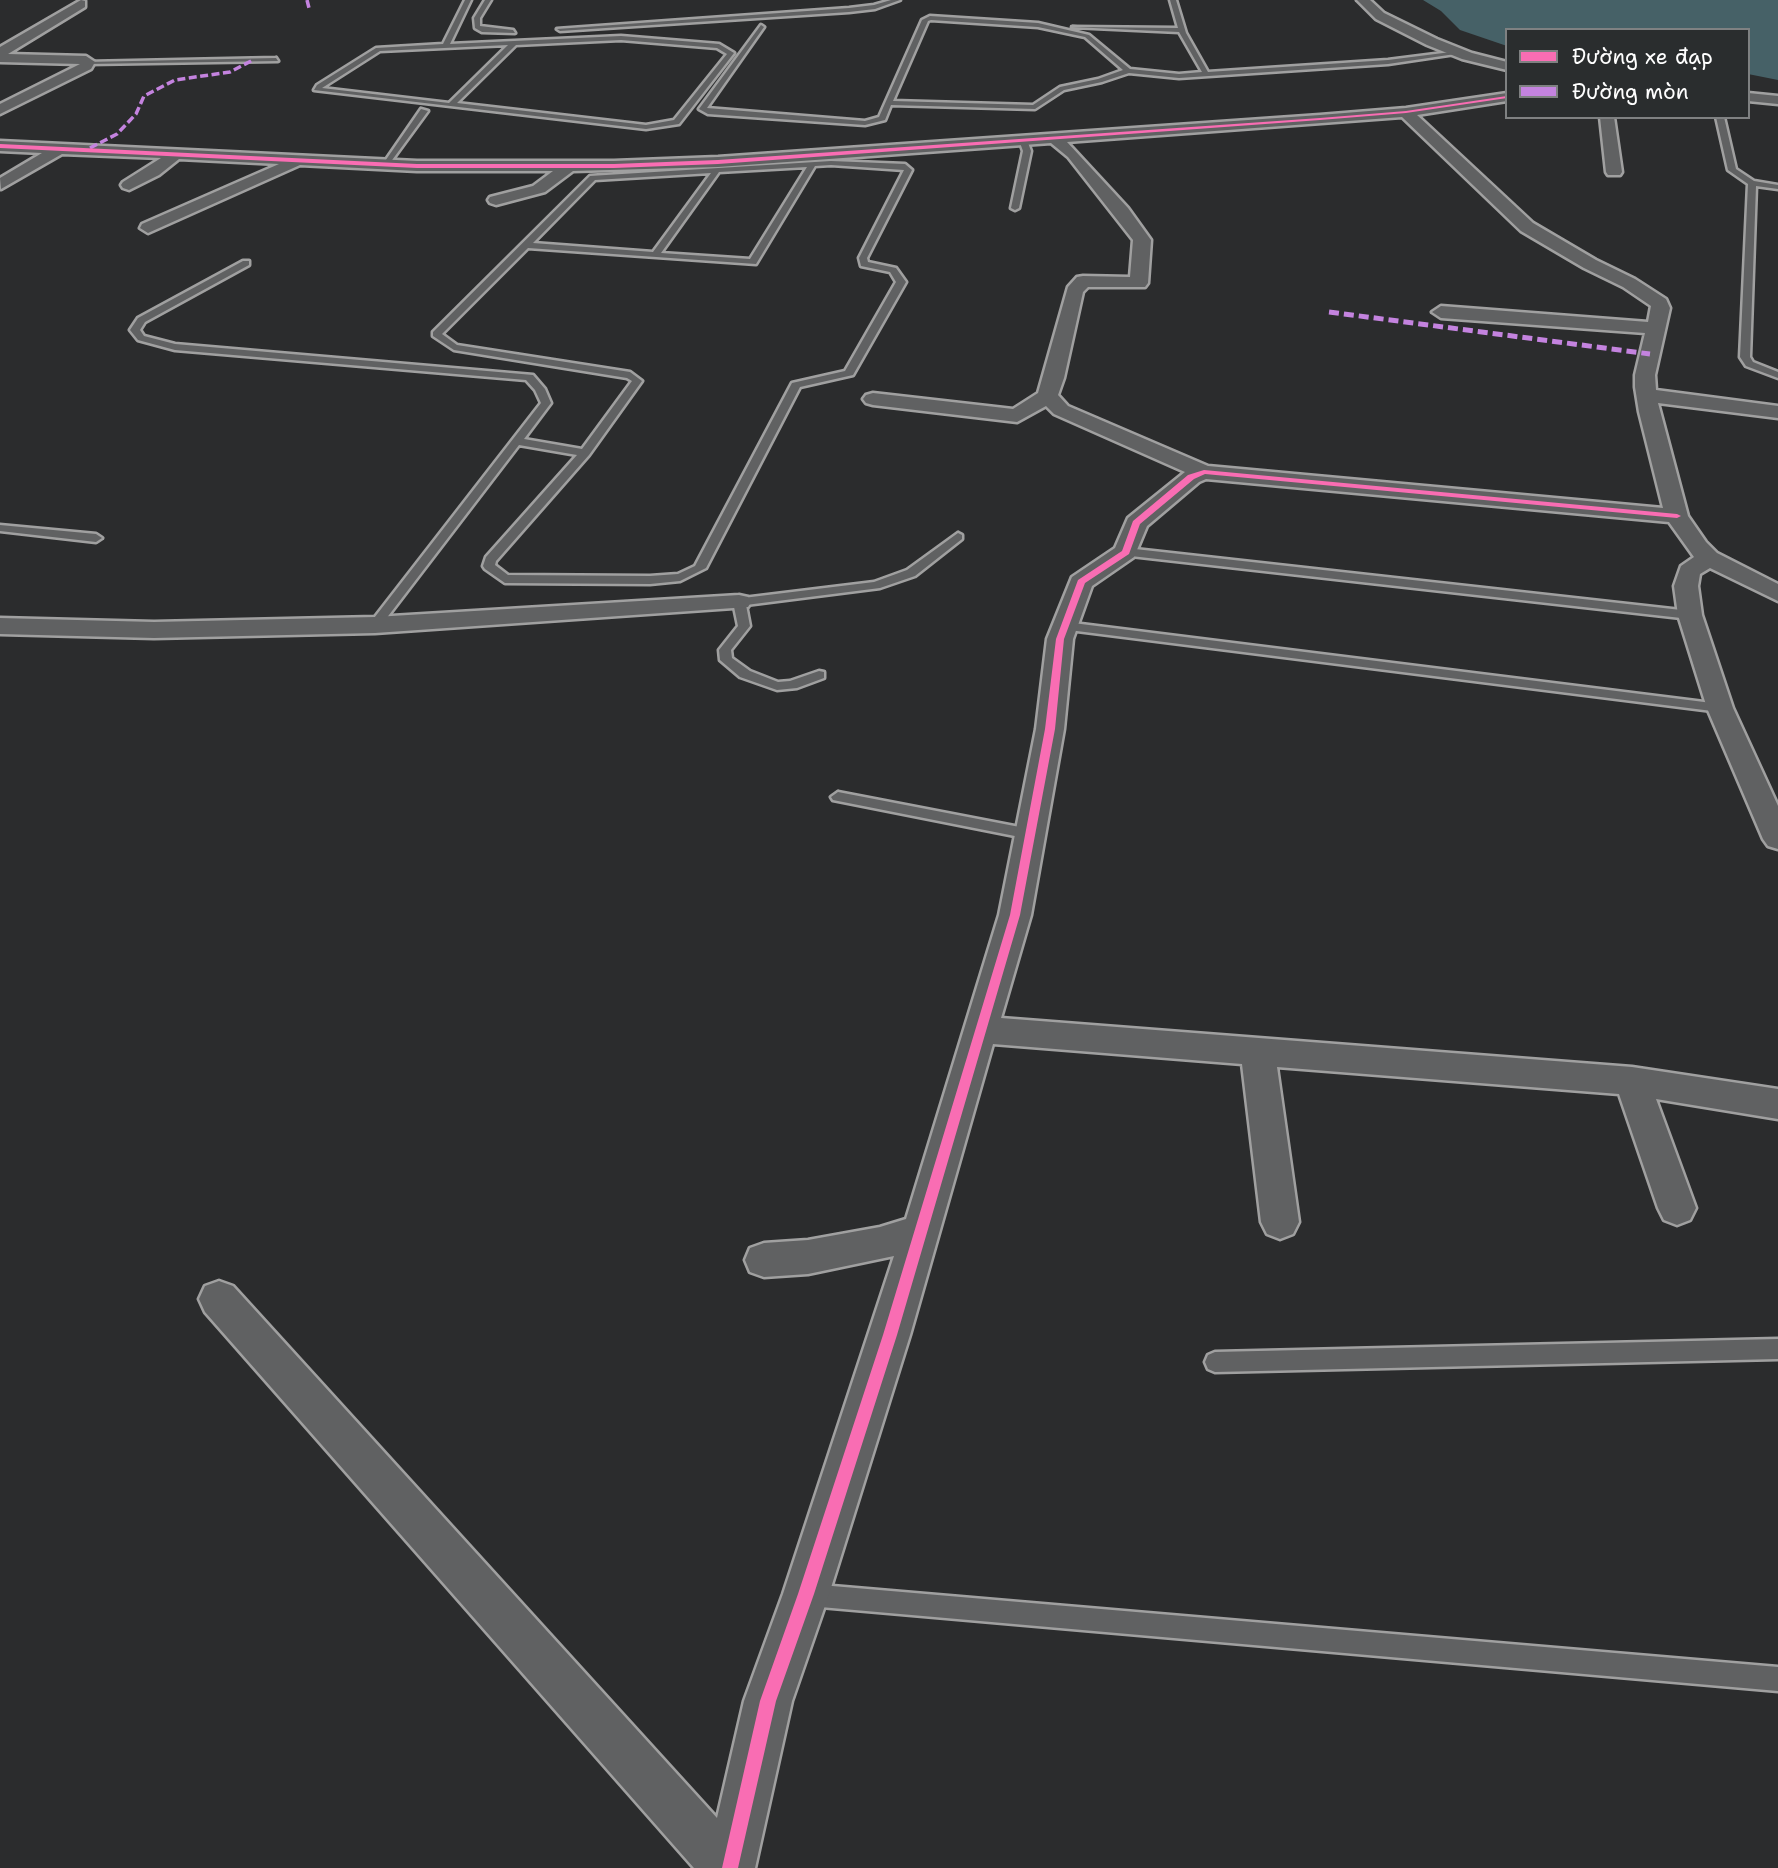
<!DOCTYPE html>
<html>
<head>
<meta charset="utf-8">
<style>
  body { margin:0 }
  #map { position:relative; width:1778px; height:1868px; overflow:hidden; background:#2b2c2d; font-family:"Shantell Sans",sans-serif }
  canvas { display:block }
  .legend { position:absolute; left:1505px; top:28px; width:245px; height:91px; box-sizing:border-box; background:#2a2d2e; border:2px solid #7f8182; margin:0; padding:9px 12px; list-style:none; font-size:21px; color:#fff }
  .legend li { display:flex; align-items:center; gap:14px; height:35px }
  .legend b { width:35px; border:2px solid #7f8182 }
</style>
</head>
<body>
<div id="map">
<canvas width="1778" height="1868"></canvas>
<ul class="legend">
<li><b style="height:9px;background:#f96db3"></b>Đường xe đạp</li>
<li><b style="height:9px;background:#c483df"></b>Đường mòn</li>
</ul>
</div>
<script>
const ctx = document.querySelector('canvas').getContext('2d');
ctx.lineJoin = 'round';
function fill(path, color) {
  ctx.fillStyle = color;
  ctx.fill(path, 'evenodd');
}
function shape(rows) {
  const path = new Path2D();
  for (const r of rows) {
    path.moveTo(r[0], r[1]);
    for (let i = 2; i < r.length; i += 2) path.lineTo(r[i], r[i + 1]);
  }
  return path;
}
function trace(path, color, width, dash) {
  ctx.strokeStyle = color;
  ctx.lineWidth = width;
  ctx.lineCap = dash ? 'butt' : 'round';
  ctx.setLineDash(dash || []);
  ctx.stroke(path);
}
fill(shape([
  [1423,0,1778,0,1778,80,1748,74,1748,30,1507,30,1507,46,1460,30,1441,11]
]), '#466167');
const lane = shape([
  [465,0,471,0,450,44,621,36,719,44,734,53,679,124,646,129,314,90,317,85,376,48,443,44,465,0],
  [621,40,717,48,727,54,674,120,646,125,457,103,516,45,621,40],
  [508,45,449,103,322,88,380,51,508,45],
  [485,0,491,0,480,18,480,26,513,30,515,33,482,32,475,28,474,18,485,0],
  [891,0,900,0,875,9,849,12,560,31,557,29,849,8,874,5,891,0],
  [1170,0,1176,0,1186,33,1208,72,1388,60,1459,51,1462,53,1388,64,1179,78,1129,73,1102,82,1064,90,1035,109,891,105,885,120,865,125,708,114,699,109,761,25,764,27,707,108,865,121,879,117,922,20,930,16,1038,23,1089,35,1130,69,1179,74,1202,72,1179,32,1072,27,1178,28,1170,0],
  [931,20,1038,27,1085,37,1123,70,1098,79,1060,87,1033,105,893,101,928,21,931,20],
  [276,58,278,61,88,64,85,62,276,58],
  [421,109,428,111,387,167,381,167,421,109],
  [1716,117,1724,117,1736,169,1754,181,1778,185,1778,189,1756,186,1750,357,1753,362,1778,372,1778,378,1746,366,1740,357,1748,184,1728,170,1716,117],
  [1023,138,1027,140,1031,151,1019,208,1015,210,1011,208,1023,151,1019,140,1023,138],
  [831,161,905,164,912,170,867,258,868,262,896,268,906,282,853,375,800,387,706,568,680,581,650,584,505,583,485,569,483,566,486,557,577,455,519,445,379,628,371,628,371,622,541,403,535,390,526,380,175,350,138,340,130,330,138,318,243,261,249,261,249,265,145,322,140,330,144,336,175,344,533,375,545,389,551,403,524,439,582,449,632,381,627,378,454,350,433,336,433,332,590,176,831,161],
  [831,165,904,170,859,258,861,266,890,272,896,282,845,371,792,383,695,566,678,574,650,576,508,575,495,565,496,561,589,455,642,381,630,372,457,345,442,334,528,248,756,264,815,166,831,165],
  [807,167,750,259,661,253,719,172,807,167],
  [711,173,653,252,533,243,595,180,711,173],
  [0,525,96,534,102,538,96,542,0,531,0,525],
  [958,533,962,535,962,539,915,576,880,588,746,605,750,626,731,650,732,658,750,671,778,682,790,681,819,671,824,672,824,678,797,688,777,690,740,677,720,660,719,650,738,626,733,602,735,599,874,582,907,570,958,533],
  [1126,548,1690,611,1696,615,1690,619,1122,555,1120,552,1126,548],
  [1065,622,1720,704,1727,708,1720,712,1061,629,1059,626,1065,622],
  [838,792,1030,829,1037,834,1030,839,833,800,831,797,838,792],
  [1778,1339,1778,1359,1215,1372,1208,1369,1205,1362,1208,1355,1215,1352,1778,1339],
  [809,1584,1778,1667,1778,1691,809,1606,801,1603,798,1595,801,1587,809,1584]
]);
const street = shape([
  [81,0,85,1,85,7,8,54,86,56,95,62,91,69,0,114,0,104,80,64,0,62,0,47,81,0],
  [1357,0,1370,0,1384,13,1437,39,1472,53,1507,62,1507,70,1462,59,1427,45,1376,19,1357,0],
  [1507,93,1507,101,1417,115,1533,223,1596,260,1635,279,1666,299,1670,308,1655,375,1656,390,1778,406,1778,418,1658,403,1688,516,1706,542,1717,553,1778,584,1778,601,1710,568,1700,574,1698,586,1702,615,1733,708,1778,806,1778,849,1768,846,1763,839,1707,708,1678,615,1674,586,1681,566,1694,557,1669,522,1206,479,1199,482,1147,526,1134,557,1092,586,1073,639,1064,729,1031,915,1001,1018,1632,1067,1778,1089,1778,1119,1656,1099,1696,1208,1690,1220,1677,1225,1664,1220,1658,1208,1619,1094,1277,1067,1299,1222,1293,1234,1280,1239,1267,1234,1261,1222,1242,1064,993,1044,910,1335,829,1594,792,1701,755,1868,694,1868,205,1312,199,1299,205,1286,219,1281,233,1286,717,1818,744,1701,783,1594,894,1256,808,1274,764,1277,750,1272,745,1260,750,1248,764,1243,808,1240,880,1227,906,1219,999,915,1036,729,1047,639,1072,577,1115,548,1128,518,1185,472,1054,414,1046,406,1017,422,873,405,866,403,863,399,866,395,873,393,1013,409,1038,393,1068,287,1077,277,1083,276,1130,277,1133,240,1068,157,1051,143,718,167,573,171,545,192,496,205,490,203,488,200,490,197,533,186,553,171,417,171,300,165,148,233,140,228,142,224,279,164,179,159,159,175,129,190,123,188,121,185,123,182,161,158,62,154,1,189,0,178,42,153,0,151,0,141,417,161,614,161,718,157,1320,115,1406,108,1507,93],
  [1402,117,1521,231,1584,268,1623,287,1651,306,1648,322,1441,306,1432,312,1441,318,1645,333,1635,375,1635,387,1639,412,1663,508,1208,466,1068,406,1058,395,1064,378,1083,292,1088,287,1145,287,1148,283,1151,240,1128,208,1067,142,1402,117],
  [1748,93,1778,96,1778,104,1748,101,1748,93],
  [1600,117,1614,117,1622,172,1620,175,1608,175,1606,172,1600,117],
  [739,595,748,597,751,602,748,607,375,633,154,638,0,634,0,618,154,622,375,617,739,595]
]);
trace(lane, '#a0a0a0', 5);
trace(street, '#a0a0a0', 5);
fill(lane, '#606162');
fill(street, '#606162');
trace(shape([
  [307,0,309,8],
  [90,148,117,134,136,114,144,96,175,80,230,72,253,60]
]), '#c483df', 3.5, [8, 3.5]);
trace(shape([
  [1329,312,1650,354]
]), '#c483df', 5, [10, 5]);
fill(shape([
  [1507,96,1507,98,1406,113,1320,120,718,164,614,168,417,168,0,148,0,144,417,164,614,164,718,160,1320,118,1406,111,1507,96],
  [1204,470,1677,514,1681,516,1677,518,1205,474,1194,479,1140,524,1129,554,1085,583,1064,639,1055,729,1020,915,897,1335,814,1594,776,1701,738,1868,722,1868,760,1701,798,1594,883,1335,1010,915,1045,729,1056,639,1078,580,1122,551,1133,521,1188,475,1204,470]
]), '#f96db3');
</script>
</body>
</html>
